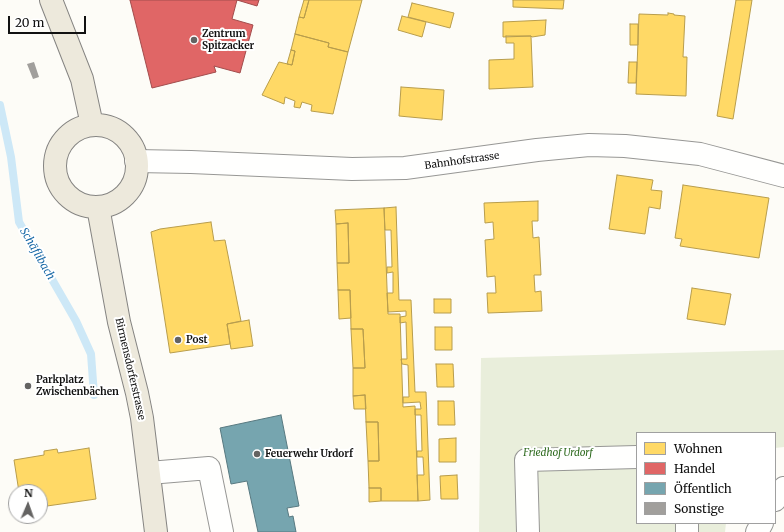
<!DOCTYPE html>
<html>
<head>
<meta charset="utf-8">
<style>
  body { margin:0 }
  #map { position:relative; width:784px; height:532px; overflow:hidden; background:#fdfcf7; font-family:Merriweather,serif }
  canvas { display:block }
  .legend { position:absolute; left:636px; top:432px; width:140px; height:92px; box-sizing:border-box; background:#fff; border:1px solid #a0a0a0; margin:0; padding:5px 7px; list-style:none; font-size:12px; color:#111 }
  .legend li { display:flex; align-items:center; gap:8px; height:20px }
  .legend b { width:20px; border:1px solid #a0a0a0 }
  .north { position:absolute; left:8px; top:484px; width:40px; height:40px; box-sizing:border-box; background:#fff; border:1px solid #a0a0a0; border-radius:50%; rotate:2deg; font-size:11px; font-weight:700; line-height:16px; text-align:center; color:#111 }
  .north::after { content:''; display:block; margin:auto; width:14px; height:18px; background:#646362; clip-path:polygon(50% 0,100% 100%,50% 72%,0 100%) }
  .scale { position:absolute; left:8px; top:16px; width:78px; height:18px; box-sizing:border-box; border:2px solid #111; border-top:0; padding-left:5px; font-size:12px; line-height:14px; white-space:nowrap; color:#111; -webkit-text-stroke:3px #fff; paint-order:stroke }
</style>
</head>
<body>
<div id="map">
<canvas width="784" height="532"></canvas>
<ul class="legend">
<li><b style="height:11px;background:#ffd966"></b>Wohnen</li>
<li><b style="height:11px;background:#e06666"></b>Handel</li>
<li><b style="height:11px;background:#76a5af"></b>Öffentlich</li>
<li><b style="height:11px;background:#a19f9c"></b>Sonstige</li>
</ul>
<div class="north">N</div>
<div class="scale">20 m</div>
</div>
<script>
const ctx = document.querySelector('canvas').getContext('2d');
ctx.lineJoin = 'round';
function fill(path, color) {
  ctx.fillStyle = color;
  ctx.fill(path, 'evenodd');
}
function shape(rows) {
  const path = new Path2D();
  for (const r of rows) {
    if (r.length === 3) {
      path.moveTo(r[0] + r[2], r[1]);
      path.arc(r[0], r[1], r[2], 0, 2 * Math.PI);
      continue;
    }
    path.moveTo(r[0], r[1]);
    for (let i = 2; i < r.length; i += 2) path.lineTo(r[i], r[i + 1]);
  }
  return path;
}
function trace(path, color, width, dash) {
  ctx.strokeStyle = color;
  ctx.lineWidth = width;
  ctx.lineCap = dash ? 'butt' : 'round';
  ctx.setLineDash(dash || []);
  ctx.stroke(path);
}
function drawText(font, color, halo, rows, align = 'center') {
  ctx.font = font + ' Merriweather,serif';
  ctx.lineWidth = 4;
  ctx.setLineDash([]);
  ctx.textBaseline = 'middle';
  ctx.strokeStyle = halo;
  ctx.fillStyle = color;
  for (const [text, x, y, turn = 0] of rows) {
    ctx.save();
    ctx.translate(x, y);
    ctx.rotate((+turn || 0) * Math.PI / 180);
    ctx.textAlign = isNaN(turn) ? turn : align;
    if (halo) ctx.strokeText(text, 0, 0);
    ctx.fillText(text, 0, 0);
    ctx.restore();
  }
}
fill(shape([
  [784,350,784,447,775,448,775,433,637,433,637,523,726,523,725,532,479,532,481,358]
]), '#e9eedb');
const homes = shape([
  [304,0,309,0,304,18,299,17,304,0],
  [309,0,362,0,348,52,328,47,329,43,295,34,299,17,304,18,309,0],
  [513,0,564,0,563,9,513,7,513,0],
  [736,0,752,0,733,119,717,116,736,0],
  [412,3,454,13,450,28,408,17,412,3],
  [668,13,674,14,674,15,685,16,683,57,687,57,686,96,636,94,639,14,668,15,668,13],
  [402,16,426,22,422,37,398,30,402,16],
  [546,20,545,35,532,37,531,36,503,37,503,22,546,20],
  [630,24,638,24,638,45,630,45,630,24],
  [295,34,329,43,328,47,348,52,333,114,311,111,312,105,302,102,300,108,294,107,295,101,285,97,284,104,262,95,279,62,292,65,295,51,291,50,295,34],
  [506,36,531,36,533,87,489,89,489,60,514,59,514,43,506,43,506,36],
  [291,50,295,51,292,65,287,64,291,50],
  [629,62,637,62,636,83,628,83,629,62],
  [401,87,444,90,442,120,399,116,401,87],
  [617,175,653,180,651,190,662,191,660,209,649,207,645,234,609,229,617,175],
  [683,185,769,198,759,258,680,246,682,239,675,238,683,185],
  [538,201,538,221,532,221,533,238,539,237,541,275,534,275,535,292,541,291,542,311,488,313,487,293,496,293,495,276,487,277,485,240,494,239,493,222,485,223,484,203,538,201],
  [396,207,399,300,411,300,415,392,426,392,430,500,418,501,417,475,424,475,423,457,417,457,417,451,422,451,421,415,415,415,415,409,421,409,420,402,403,403,403,397,409,397,408,365,402,364,401,359,407,359,406,322,400,323,400,317,406,316,406,311,388,312,387,293,393,293,393,272,387,273,387,267,392,267,391,230,385,230,384,208,396,207],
  [384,208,388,314,400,314,403,407,415,406,418,501,381,501,381,488,369,488,368,461,379,461,378,422,366,422,365,395,353,396,353,368,365,368,363,329,351,329,350,290,338,290,337,263,349,263,348,223,336,224,335,210,384,208],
  [211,222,214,241,225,240,241,321,227,324,230,344,170,353,151,232,160,229,211,222],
  [348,223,349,263,337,263,336,224,348,223],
  [692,288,731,294,725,325,687,319,692,288],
  [338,290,350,290,351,318,339,319,338,290],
  [434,299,451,299,451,313,434,313,434,299],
  [249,320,253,346,231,349,227,324,249,320],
  [435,327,452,327,452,350,435,350,435,327],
  [351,329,363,329,365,368,353,368,351,329],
  [436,364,453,364,454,387,437,387,436,364],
  [365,395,366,409,354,409,353,396,365,395],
  [438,401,454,401,455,425,438,425,438,401],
  [366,422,378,422,379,461,368,461,366,422],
  [456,438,456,462,439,462,439,439,456,438],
  [89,448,96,499,40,507,40,492,19,492,14,460,44,455,44,451,57,449,58,453,89,448],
  [457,475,458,499,441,499,440,476,457,475],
  [369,488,381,488,381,501,369,502,369,488]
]);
fill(homes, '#ffd966');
trace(homes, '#b89d4c', 1);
const shops = shape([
  [130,0,259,0,257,6,237,0,232,19,253,25,240,73,214,66,216,72,152,88,130,0]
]);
fill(shops, '#e06666');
trace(shops, '#a24c4c', 1);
const public = shape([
  [281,415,299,506,287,508,289,517,293,516,296,532,258,532,247,481,231,484,220,428,281,415]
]);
fill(public, '#76a5af');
trace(public, '#587980', 1);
trace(shape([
  [0,105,11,157,19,222,76,321,91,354,94,395]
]), '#cde8f7', 8);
fill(shape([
  [34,62,39,77,33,79,27,64]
]), '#a19f9c');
const minor = shape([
  [136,161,191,162,352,169,405,168,537,150,589,145,625,146,700,154,784,176],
  [149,473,209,468,222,532],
  [775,500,784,488],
  [687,523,687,532],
  [528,532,526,460,637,457],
  [757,532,762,523]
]);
const major = shape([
  [51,0,82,79,92,125],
  [96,166,41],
  [98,207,119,322,137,393,142,418,156,532]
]);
trace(minor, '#979795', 24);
trace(major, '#858482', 24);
trace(minor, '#fffffe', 22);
trace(major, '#ede9dc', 22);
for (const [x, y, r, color] of [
  [194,40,4,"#646362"],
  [178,340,4,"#646362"],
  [28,386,4,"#646362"],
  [257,454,4,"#646362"]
]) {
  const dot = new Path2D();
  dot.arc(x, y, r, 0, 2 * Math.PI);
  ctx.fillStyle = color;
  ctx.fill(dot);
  trace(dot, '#fff', 1.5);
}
drawText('bold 10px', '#111', '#fff', [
  ["Zentrum",202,34],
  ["Spitzacker",202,46],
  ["Post",186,340],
  ["Parkplatz",36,380],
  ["Zwischenbächen",36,392],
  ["Feuerwehr Urdorf",265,454]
], 'left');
drawText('10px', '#111', '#fff', [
  ["Bahnhofstrasse",462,161,-8],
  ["Birmensdorferstrasse",130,369,77]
]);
drawText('italic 10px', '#2f6b1f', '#fff', [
  ["Friedhof Urdorf",558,453]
]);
drawText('italic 11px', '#1768a6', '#fff', [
  ["Schäflibach",37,254,60]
]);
</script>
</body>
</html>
